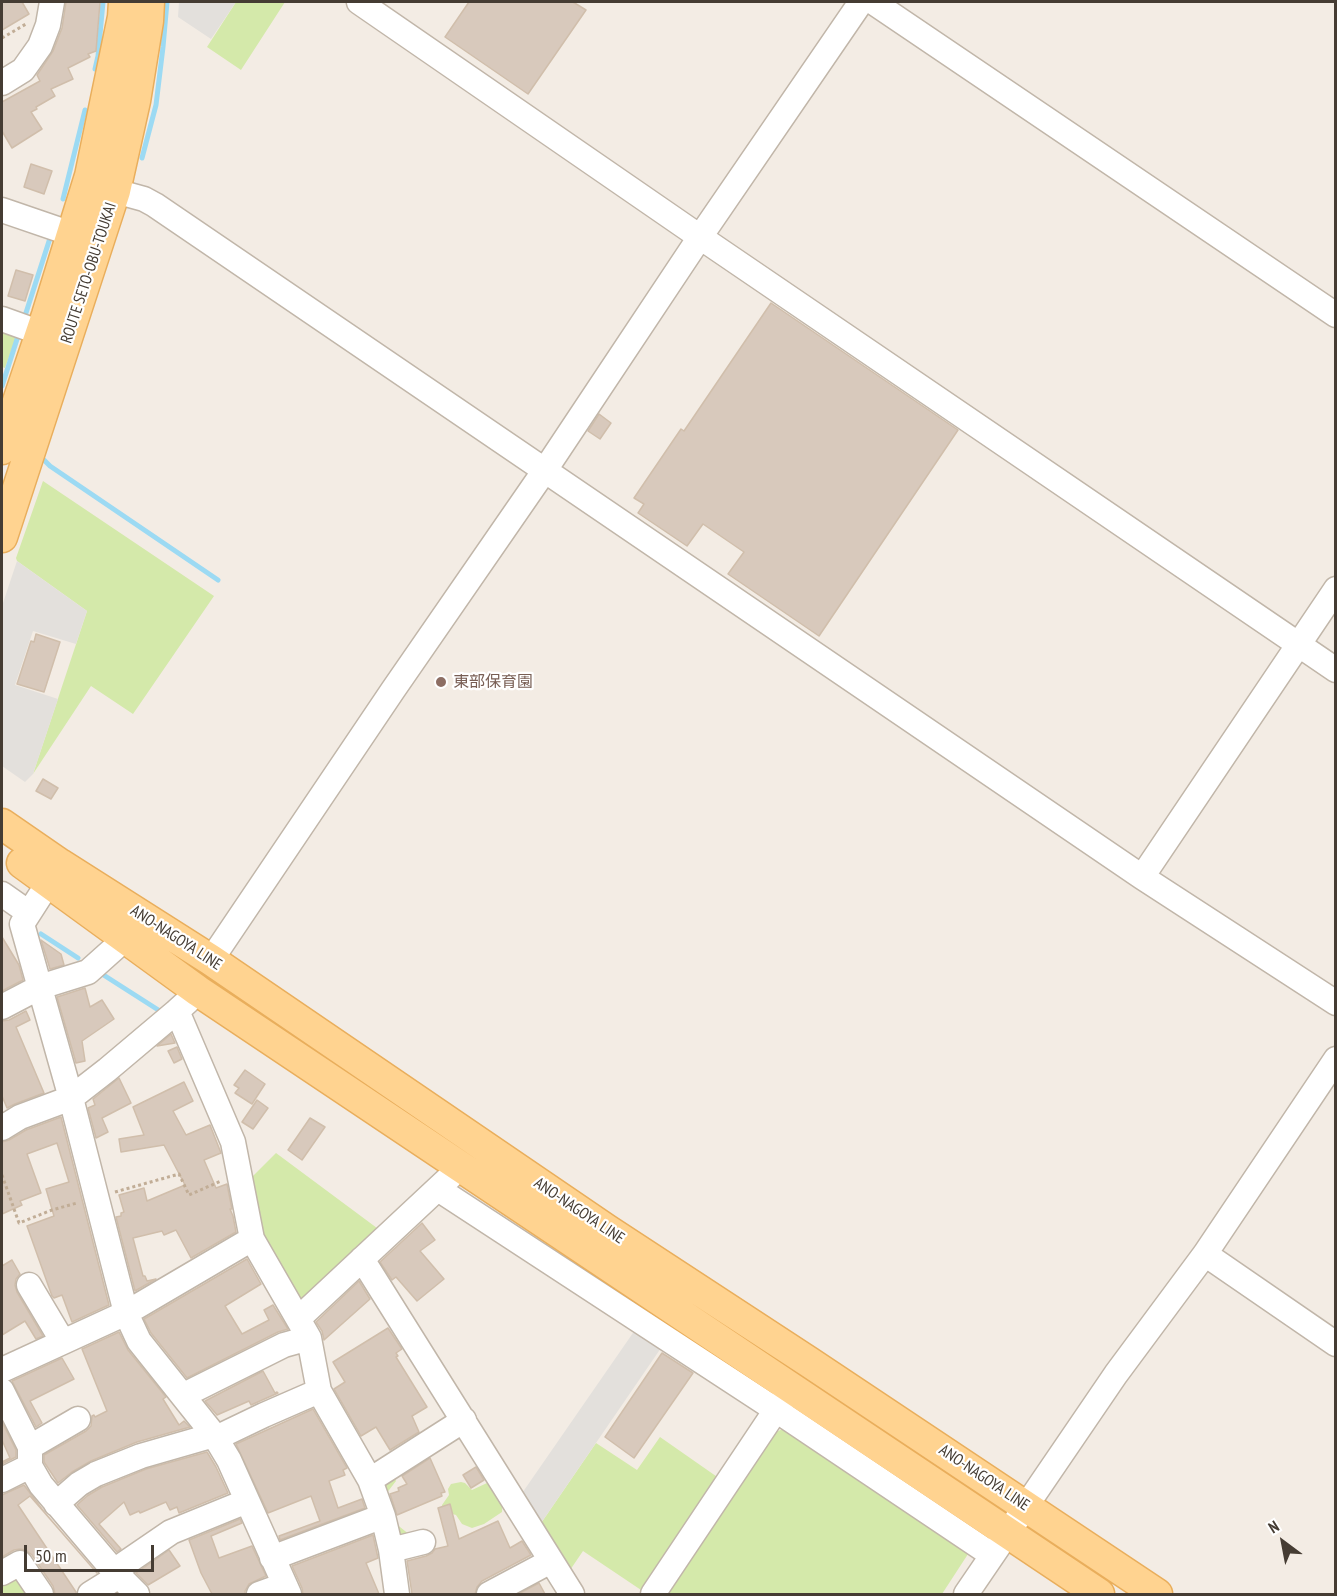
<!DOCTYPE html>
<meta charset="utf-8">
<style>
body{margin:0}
#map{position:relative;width:1337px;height:1596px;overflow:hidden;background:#f3ece4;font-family:"PT Sans Narrow",sans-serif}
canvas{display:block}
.frame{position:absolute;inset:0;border:3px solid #453c33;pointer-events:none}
.north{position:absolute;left:1253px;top:1512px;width:60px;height:60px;-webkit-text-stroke:4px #fff;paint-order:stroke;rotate:328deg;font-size:16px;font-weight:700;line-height:24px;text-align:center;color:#453c33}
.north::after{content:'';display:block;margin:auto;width:21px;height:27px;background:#453c33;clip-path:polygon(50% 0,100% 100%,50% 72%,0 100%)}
.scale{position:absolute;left:24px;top:1545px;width:130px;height:27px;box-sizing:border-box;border:3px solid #453c33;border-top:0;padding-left:8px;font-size:18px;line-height:21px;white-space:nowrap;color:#453c33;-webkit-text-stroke:4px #fff;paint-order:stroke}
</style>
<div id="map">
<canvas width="1337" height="1596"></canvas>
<div class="frame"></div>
<div class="north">N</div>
<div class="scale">50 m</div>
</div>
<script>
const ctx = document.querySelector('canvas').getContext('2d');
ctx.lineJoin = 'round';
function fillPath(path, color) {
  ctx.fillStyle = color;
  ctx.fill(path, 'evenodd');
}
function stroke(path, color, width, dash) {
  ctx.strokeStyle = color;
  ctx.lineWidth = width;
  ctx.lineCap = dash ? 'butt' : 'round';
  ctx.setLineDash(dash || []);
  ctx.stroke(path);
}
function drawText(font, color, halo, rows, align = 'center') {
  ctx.font = font + ' "PT Sans Narrow","Noto Sans JP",sans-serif';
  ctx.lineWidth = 4.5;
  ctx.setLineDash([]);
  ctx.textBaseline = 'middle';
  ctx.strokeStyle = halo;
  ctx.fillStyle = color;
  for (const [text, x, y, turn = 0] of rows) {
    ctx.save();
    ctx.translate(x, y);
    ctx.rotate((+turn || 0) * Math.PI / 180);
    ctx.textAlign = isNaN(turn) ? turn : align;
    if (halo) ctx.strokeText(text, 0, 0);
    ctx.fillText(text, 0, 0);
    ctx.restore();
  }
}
const green = new Path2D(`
 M236 2H285L241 70 207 47Z
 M2 326 18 332 5 368 2 367Z
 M43 481 214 596 133 714 91 686 33 774 87 611 17 561 16 558Z
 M276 1153 381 1231 301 1300 262 1235 252 1177Z
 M785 1428 970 1551 942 1594H664L776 1432Z
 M660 1437 723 1481 647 1594 583 1551 566 1576 537 1529 596 1443 637 1470Z
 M394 1476 396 1481 386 1494 395 1523 410 1535 397 1545 383 1483Z
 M461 1482 465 1483 472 1490 487 1483C494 1488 504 1503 502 1512L484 1524 472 1528 462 1524 456 1515 442 1511V1505L449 1495 448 1489 451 1484Z
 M19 1568 36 1594H2V1578Z`);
const parking = new Path2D(`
 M179 2H236L211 39 178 17Z
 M17 561 87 611 76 644 33 631 15 685 58 699 33 774 25 782 2 766V606Z
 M635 1330 661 1348 537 1529 518 1499Z`);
const stream = new Path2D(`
 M95 69 98 56 103 2
 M142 158 156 105 163 47 167 2
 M63 199 85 110
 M24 319 51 235
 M2 386 19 333
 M44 460 50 466 218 580
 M41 934 78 958
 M102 974 163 1013`);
const building = new Path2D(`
 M2 2H22L29 14 2 30Z
 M66 2H100L96 51 88 54 90 57 68 68 73 79 51 89 55 96 36 107 37 109 31 112 42 129 12 148 2 131V102L40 81 37 75 53 51 62 28Z
 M469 2H573L586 10 528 94 445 37Z
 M31 164 52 171 44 194 24 187Z
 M16 270 33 275 25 301 8 296Z
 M771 303 958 430 819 636 728 574 744 552 703 524 687 546 638 513 644 504 634 498 681 429 684 431Z
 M599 414 611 423 600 439 588 431Z
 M36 634 60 642 44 692 17 684 31 641 34 642Z
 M43 779 58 788 51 799 36 791Z
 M2 937 19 965 23 980 2 991Z
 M41 940 61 954 64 965 50 969Z
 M85 988 90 1007 102 1000 114 1019 82 1041 85 1061 76 1063 57 997Z
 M26 1011 30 1020 16 1027 44 1093 15 1104 7 1108 2 1096V1021L9 1020Z
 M171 1034 175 1043 157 1046Z
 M177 1047 182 1059 174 1063 168 1051Z
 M245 1070 265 1084 252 1104 235 1093 239 1088 234 1085Z
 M119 1078 131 1103 102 1118 108 1132 96 1138 88 1108 95 1105 93 1099Z
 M184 1082 193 1101 173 1111 186 1135 210 1125 221 1153 204 1160 216 1188 227 1184 232 1209H230L233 1216 236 1232 191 1258 176 1230 164 1235 162 1231 133 1238 143 1276H145L147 1281 156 1279 135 1291 116 1217 121 1216V1213L124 1212 119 1195 144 1188 147 1201 185 1185 164 1145 121 1152 119 1139 144 1135 133 1107Z
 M257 1100 268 1108 253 1129 242 1122Z
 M61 1117 109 1305 72 1322 62 1295 54 1298 52 1296 27 1226 54 1216 46 1189 69 1182 57 1143 27 1154 41 1193 20 1201 22 1205 2 1214V1142L9 1140 26 1130Z
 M310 1118 325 1127 302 1160 288 1150Z
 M422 1223 435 1240 420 1251 444 1279 417 1301 396 1277 392 1280 380 1262Z
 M247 1259 261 1284 225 1306 242 1334 269 1320 264 1310 273 1305 288 1329 278 1332 187 1378 151 1333 144 1319Z
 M12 1260 20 1274 16 1279 15 1285 17 1292 43 1336 36 1339 25 1321 2 1335V1266Z
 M359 1281 370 1299 324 1340 322 1331 316 1322Z
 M388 1328 402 1349 396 1353 398 1356 396 1357 427 1407 412 1416 419 1432 390 1450 376 1427 361 1436 334 1389 345 1382 333 1362Z
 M119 1332 128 1350 166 1397 163 1399 179 1425 184 1421 190 1427 137 1442 91 1461 72 1472 58 1483 44 1462V1455L86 1431 91 1426 92 1416 94 1415 95 1417 107 1411 82 1349Z
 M662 1353 693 1373 634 1458 605 1437Z
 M62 1358 74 1379 30 1401 42 1423 36 1427 12 1381Z
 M263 1371 275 1393 277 1392 278 1393 251 1405 249 1401 217 1415 205 1401Z
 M313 1409 347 1468 343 1470 345 1475 329 1481 338 1508 362 1499 365 1508 280 1540 279 1536 320 1521 311 1496 268 1513 236 1444Z
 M2 1422 16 1450V1457L2 1464V1462L10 1458 2 1440Z
 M207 1452 216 1467 228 1493 179 1513 177 1507 170 1510 166 1502 140 1513 139 1511 130 1515 124 1502 99 1524 121 1549 117 1552 77 1505 87 1496 102 1487 146 1469Z
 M430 1458 445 1492 441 1493 442 1496 397 1515 390 1494 399 1491 398 1488 407 1484 402 1476Z
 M476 1467 484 1480 471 1488 463 1475Z
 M24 1485 45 1513 97 1573 30 1496 18 1505 76 1592V1594H55L53 1586 32 1555 26 1550 20 1549 14 1550 2 1557V1495Z
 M450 1504 459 1539 498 1521 510 1548 522 1541 531 1555 482 1581 477 1587 475 1594H412L407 1561 426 1556 432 1553 435 1549 448 1546 438 1508Z
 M240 1519 242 1523 211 1536 219 1558 252 1546 266 1576 249 1584 245 1591V1594H212L201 1573 189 1540Z
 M373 1535 378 1558 366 1563 379 1594H303L302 1588 292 1566Z
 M169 1550 180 1566 148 1585 136 1573Z
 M539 1583 545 1594H518Z`);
const path = new Path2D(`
 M2 38 26 24
 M2 1175 19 1223 52 1210 77 1203
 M115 1192 179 1174 189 1195 221 1181`);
const minor = new Path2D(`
 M359 2 700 237 1336 670
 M873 2 1336 315
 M2 83 23 70 40 46 48 25 52 2
 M115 191 144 199 155 205 1142 877 1336 1003
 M2 210 72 234
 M2 319 41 333
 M1142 877 1336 589
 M49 882 22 924 71 1098 126 1313 139 1341 214 1435 229 1460 289 1594
 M2 894 29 913
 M211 960 393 690 545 470 700 237 861 2
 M2 1007 40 987 88 972 126 938
 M177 1011 233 1142 252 1239 309 1338 319 1391 370 1480 383 1516 391 1550 397 1594
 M2 1128 20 1117 71 1098 107 1070 177 1011 188 1001
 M438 1189 776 1410 992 1555
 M1205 1254 1336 1344
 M362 1259 572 1594
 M29 1285 63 1342
 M298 1319 450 1177
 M2 1370 126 1313 252 1239
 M2 1391 30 1447V1466L41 1485 114 1571 137 1594
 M184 1395 284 1345 309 1338
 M216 1438 264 1415 319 1391
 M30 1447 78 1419
 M2 1480 30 1466
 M370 1480 464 1420
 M56 1504 79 1484 96 1474 141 1456 214 1435
 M391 1550 423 1542
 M272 1558 383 1516
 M114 1571 171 1532 247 1501
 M2 1573 20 1563 41 1594
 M90 1594 119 1576
 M259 1594 284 1585
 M489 1594 551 1561
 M653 1594 784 1398
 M966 1594 1116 1374 1205 1254 1336 1059`);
const major = new Path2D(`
 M2 449 47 315 90 176 123 17 124 2
 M2 537 115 191 135 101 148 21 149 2
 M2 824 60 864 211 960 607 1230 809 1362 1157 1594
 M22 863 198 991 1099 1594`);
const markers = [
 [441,682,6,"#8d6e63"]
];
const streetNames = [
 ["ROUTE SETO-OBU-TOUKAI",89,273,-72],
 ["ANO-NAGOYA LINE",176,938,33],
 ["ANO-NAGOYA LINE",579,1211,34],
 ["ANO-NAGOYA LINE",984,1478,34]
];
const educationNames = [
 ["東部保育園",453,682]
];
fillPath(green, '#d4e9aa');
fillPath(parking, '#e3e0dc');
stroke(stream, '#9cdaf3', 5);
fillPath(building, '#d8c9bc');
stroke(building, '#d0beab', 1.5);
stroke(minor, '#c1b6a9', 27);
stroke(major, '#e9ae5c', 33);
stroke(path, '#c1ad96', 3, [3, 3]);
stroke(minor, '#fff', 24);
stroke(major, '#ffd390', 30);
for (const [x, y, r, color] of markers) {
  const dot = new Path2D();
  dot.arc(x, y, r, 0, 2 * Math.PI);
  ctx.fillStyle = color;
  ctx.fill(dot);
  stroke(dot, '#fff', 2);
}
drawText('16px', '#453c33', '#fff', streetNames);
drawText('16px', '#785e54', '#fff', educationNames, 'left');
</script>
